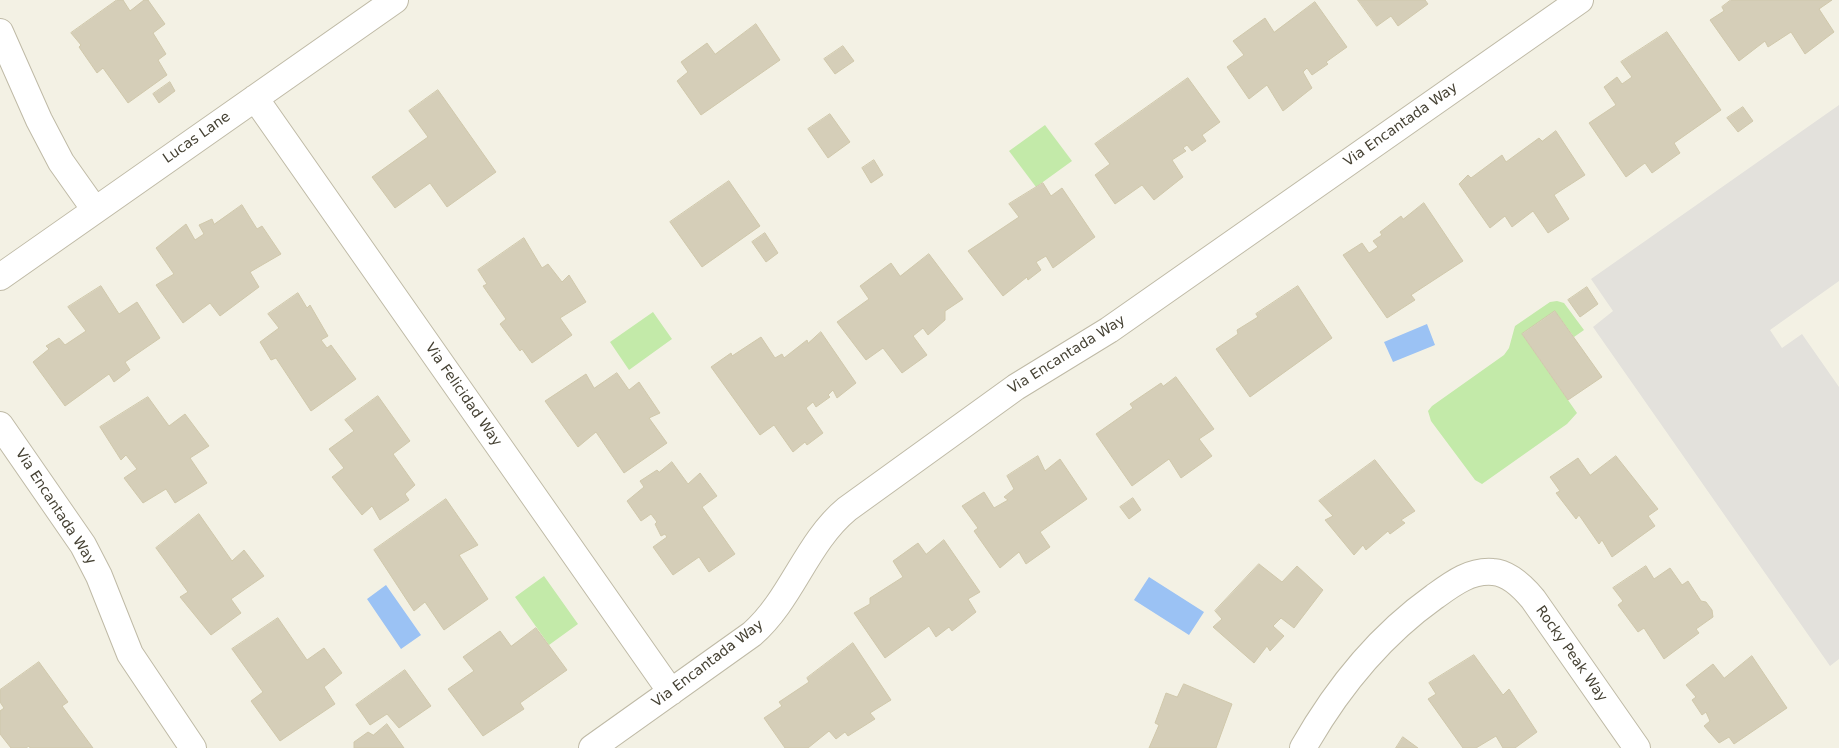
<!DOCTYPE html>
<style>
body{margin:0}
canvas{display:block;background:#f3f1e4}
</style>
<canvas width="1839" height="748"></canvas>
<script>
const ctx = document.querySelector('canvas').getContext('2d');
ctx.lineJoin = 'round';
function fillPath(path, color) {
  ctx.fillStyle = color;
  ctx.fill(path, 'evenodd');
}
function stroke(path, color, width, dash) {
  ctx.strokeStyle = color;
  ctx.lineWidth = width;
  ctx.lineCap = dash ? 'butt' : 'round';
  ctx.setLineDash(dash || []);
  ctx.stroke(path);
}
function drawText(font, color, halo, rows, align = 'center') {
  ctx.font = font + ' "DejaVu Sans",sans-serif';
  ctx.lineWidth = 4.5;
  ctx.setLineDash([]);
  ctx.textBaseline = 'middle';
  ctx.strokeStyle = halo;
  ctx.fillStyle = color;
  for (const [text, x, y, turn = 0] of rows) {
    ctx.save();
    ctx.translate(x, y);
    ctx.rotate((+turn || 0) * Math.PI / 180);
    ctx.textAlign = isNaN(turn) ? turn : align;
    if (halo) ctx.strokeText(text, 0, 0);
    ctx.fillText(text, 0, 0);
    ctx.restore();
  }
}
const green = new Path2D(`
 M1045 125 1072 161 1036 187 1009 151Z
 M1557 301 1564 303 1584 330 1574 337 1555 311 1522 334 1577 413 1567 424 1482 484 1475 480 1431 421 1428 411 1432 406 1504 355 1509 348 1515 326 1550 302Z
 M653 312 672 339 629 370 610 342Z
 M544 576 578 624 549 645 515 597Z`);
const parking = new Path2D(`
 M1839 105V281L1770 330 1782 348 1802 334 1839 387V659L1830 666 1593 327 1613 311 1591 279Z`);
const water = new Path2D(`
 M1427 324 1435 345 1393 362 1384 342Z
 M1149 577 1204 612 1189 635 1134 600Z
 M386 585 421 635 401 649 367 599Z`);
const building = new Path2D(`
 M117 0H123L130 11 144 0H148L165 24 153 33 166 54 158 60 167 75 128 103 103 68 97 73 79 47 81 45 71 33Z
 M1358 0H1425L1428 4 1398 26 1391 16 1377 26Z
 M1731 0H1832L1819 9 1834 32 1805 54 1791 32 1768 47 1765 41 1739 61 1710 20 1724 11 1722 7Z
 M1315 2 1347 47 1326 62 1328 64 1312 75 1307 68 1303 72 1312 88 1283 111 1267 85 1249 99 1227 67 1244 55 1233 41 1265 18 1274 32Z
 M756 24 780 60 701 115 677 81 688 72 681 62 707 43 715 54Z
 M1667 32 1721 110 1674 143 1680 153 1652 173 1645 163 1626 177 1589 123 1616 105 1604 87 1617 77 1622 84 1632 77 1621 62Z
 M843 46 854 61 835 74 824 59Z
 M1188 78 1220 122 1202 135 1206 141 1192 151 1187 145 1183 148 1186 151 1172 160 1183 177 1154 200 1142 185 1115 204 1095 175 1110 164 1095 144Z
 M170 82 175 91 159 103 153 94Z
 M438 90 496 172 447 207 430 183 395 208 372 177 428 137 409 111Z
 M1743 107 1753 121 1738 132 1727 118Z
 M830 114 850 142 828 158 808 129Z
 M1556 131 1585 175 1554 195 1569 219 1548 233 1533 211 1512 227 1505 216 1490 228 1459 184 1468 175 1471 178 1502 155 1506 162 1539 138 1542 141Z
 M874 160 883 175 871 183 862 168Z
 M729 181 760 226 702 267 670 222Z
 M1043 183 1051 196 1062 188 1095 237 1053 268 1046 256 1036 262 1041 270 1028 280 1027 277 1003 296 968 251 1019 217 1009 204Z
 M1424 203 1463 261 1411 295 1415 300 1387 318 1343 255 1362 243 1369 253 1378 247 1373 241 1382 235 1380 232 1401 216 1403 219Z
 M242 205 257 229 262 226 281 254 250 272 259 287 220 316 210 303 183 323 156 285 174 274 156 248 186 224 195 240 204 234 199 225 212 219 214 224Z
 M765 233 778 253 766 262 752 242Z
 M524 238 542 268 548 264 562 282 569 275 586 302 560 318 572 335 532 363 522 349 520 351 500 324 506 319 483 286 487 284 478 270Z
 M929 254 963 299 945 311V320L928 335 923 328 913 336 927 355 902 373 883 348 866 360 837 322 869 299 860 286 891 263 900 276Z
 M101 286 119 314 137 302 160 338 125 362 130 370 114 382 109 374 65 406 33 362 49 349 46 346 59 338 65 345 86 331 68 307Z
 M1298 286 1332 338 1250 397 1216 349 1238 334 1237 330 1258 317 1256 314Z
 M1587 287 1598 304 1580 317 1568 300Z
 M298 293 307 308 310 305 328 336 321 340 327 348 331 345 356 379 311 411 276 358 271 360 260 342 279 328 268 314Z
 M1555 311 1602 377 1568 400 1522 334Z
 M821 332 856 383 837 398 833 390 828 395 830 397 816 407 813 402 806 408 823 433 807 445 805 442 793 452 774 425 760 435 711 367 731 353 732 356 761 337 775 358 782 354 784 358 807 340 808 343Z
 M617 373 629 390 639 382 660 413 649 418 667 443 624 473 596 432 578 447 545 401 586 374 594 388Z
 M1176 377 1214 429 1199 439 1212 456 1181 478 1169 459 1132 486 1096 434 1133 408 1130 404 1161 383 1163 386Z
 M378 396 410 441 393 454 415 485 405 494 409 500 380 520 372 506 362 515 332 477 344 468 329 449 354 431 345 420Z
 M148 397 169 426 185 414 209 446 190 458 207 483 175 503 166 489 143 503 124 478 137 469 126 455 121 460 100 427Z
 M1038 456 1045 471 1060 459 1087 499 1040 532 1050 547 1026 564 1019 552 1000 568 974 531 978 528 962 506 984 492 994 508 1008 500 1004 497 1014 489 1007 476Z
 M1616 456 1658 509 1648 516 1655 526 1612 557 1602 540 1599 544 1579 515 1576 519 1556 493 1560 491 1550 477 1578 458 1590 475Z
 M1375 460 1415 511 1401 520 1405 523 1390 534 1388 531 1366 550 1363 545 1354 555 1325 520 1333 516 1319 501Z
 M672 462 688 484 700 473 717 496 702 507 735 554 709 572 699 557 673 575 653 547 667 537 665 534 661 536 655 524 657 522 651 514 641 521 627 501 644 487 640 481 657 470 659 472Z
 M1133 498 1141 510 1129 519 1120 507Z
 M446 499 478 545 459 555 488 599 444 630 425 602 414 611 374 550Z
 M199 514 232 561 244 550 264 576 231 599 241 613 211 635 180 597 188 592 156 548Z
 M944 540 980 592 968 599 976 612 952 631 949 627 936 637 929 626 885 658 854 613 870 604V598L903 577 893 561 918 543 926 554Z
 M1259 564 1282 582 1297 566 1323 590 1294 628 1281 618 1273 626 1284 636 1270 651 1267 646 1254 663 1213 627 1222 619 1215 611Z
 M1646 566 1654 579 1670 568 1682 585 1688 581 1701 601 1706 602 1712 610 1713 617 1696 629 1699 633 1664 659 1644 628 1638 632 1618 605 1623 601 1613 588Z
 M278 618 307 660 324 648 342 673 324 687 335 704 280 741 251 701 263 692 232 649Z
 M536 628 567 670 520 703 524 709 483 736 448 689 474 671 463 657 500 631 511 646Z
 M853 643 891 700 870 713 875 719 848 736 845 732 836 739 829 731 808 748H785L764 718 782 706 779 702 809 682 807 678Z
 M1474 655 1503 695 1509 689 1537 732 1515 748H1503L1496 736 1476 748H1463L1428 699 1436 694 1429 683Z
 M1752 656 1787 708 1734 744 1729 737 1719 743 1704 726 1710 721 1706 712 1702 715 1692 700 1696 697 1686 685 1713 664 1724 678Z
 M39 662 68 702 62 706 93 748H30L29 746 26 748H11L0 734V711L4 708 0 702V690Z
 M405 670 431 706 399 728 387 714 370 725 356 705Z
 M1184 684 1232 704 1216 748H1149L1159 725 1155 723 1166 693 1177 697Z
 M387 724 404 748H354V742L368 732 373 735Z
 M1403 737 1418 748H1396Z`);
const minor = new Path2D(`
 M0 32 39 120 61 162 95 210
 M255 98 671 692
 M0 277 395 0
 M0 425 83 545 99 576 130 654 193 748
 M592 748 752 634C792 599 806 543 847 509L1016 387 1109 330 1580 0
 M1303 748C1337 688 1378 637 1434 597 1452 584 1470 570 1493 572 1509 573 1523 587 1533 599L1637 748`);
const streetNames = [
 ["Via Encantada Way",1401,125,-35],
 ["Lucas Lane",197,138,-35],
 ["Via Encantada Way",1067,355,-32],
 ["Via Felicidad Way",463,395,55],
 ["Via Encantada Way",55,507,57],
 ["Rocky Peak Way",1571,654,55],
 ["Via Encantada Way",708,664,-37]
];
fillPath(green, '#c3eaa9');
fillPath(parking, '#e3e1dc');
fillPath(water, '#9bc2f4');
fillPath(building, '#d5ceb8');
stroke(building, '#d0c8ab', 1);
stroke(minor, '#bfbaa6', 28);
stroke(minor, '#fff', 26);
drawText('14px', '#454133', '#fff', streetNames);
</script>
